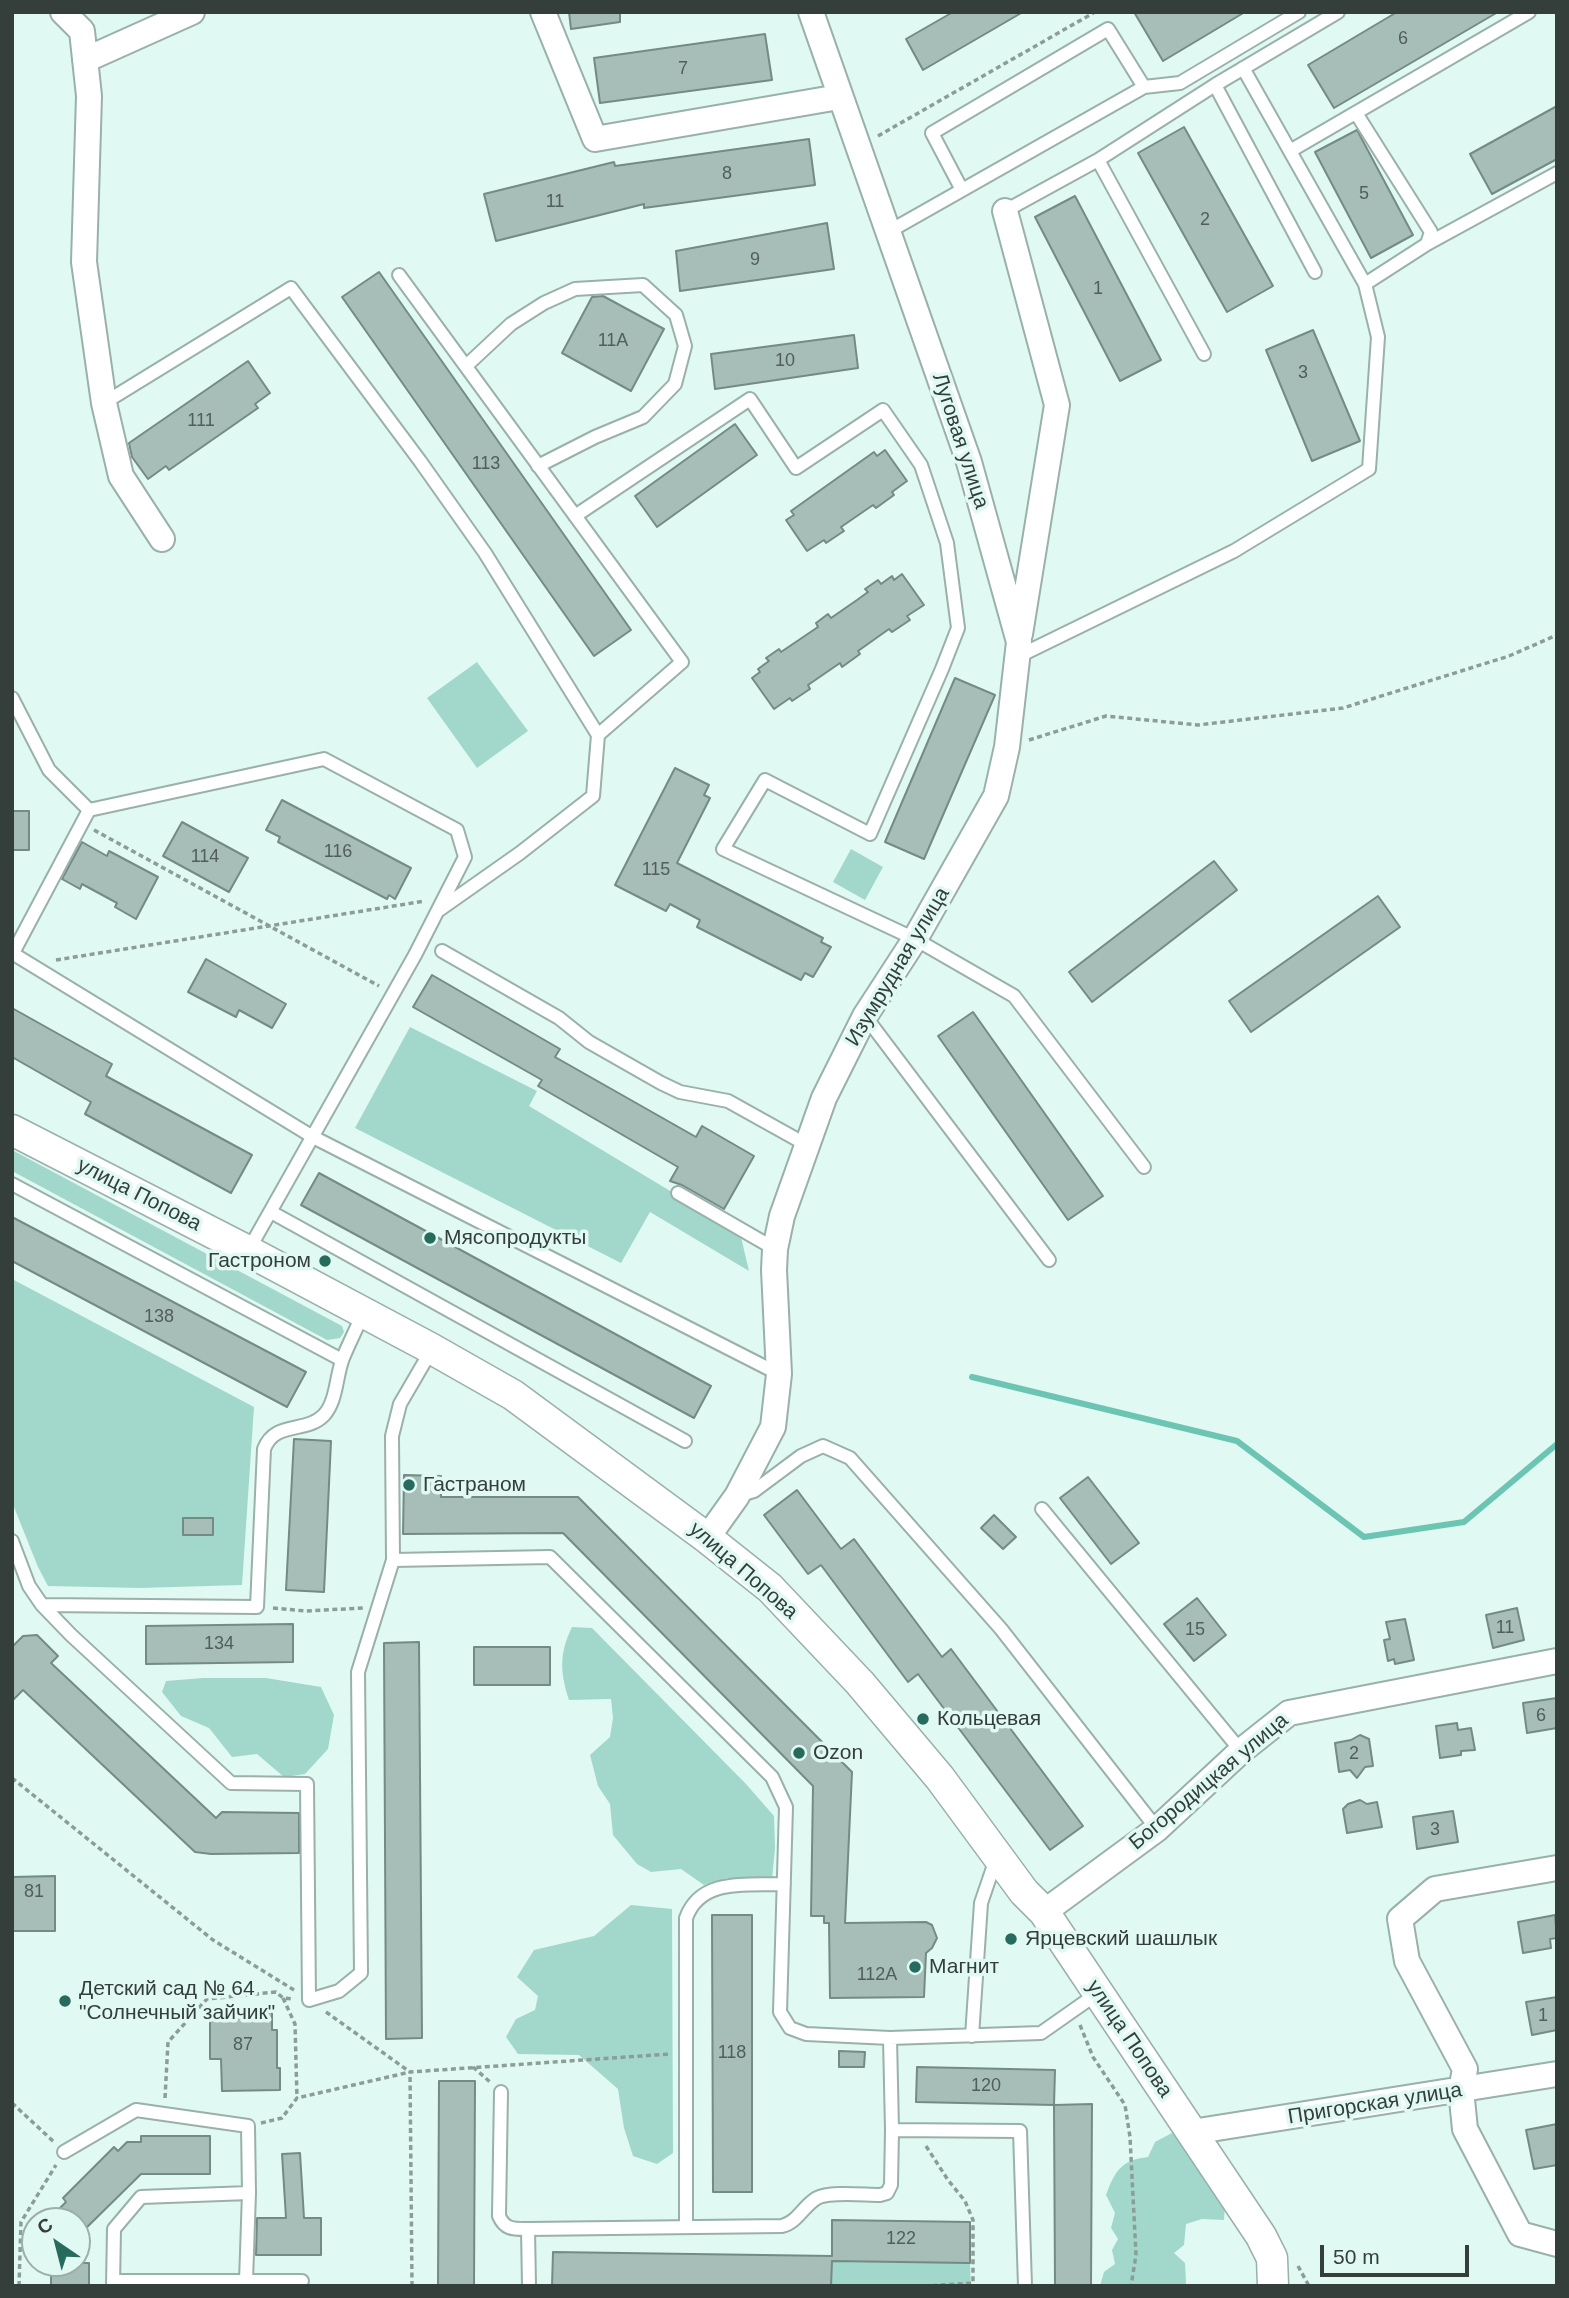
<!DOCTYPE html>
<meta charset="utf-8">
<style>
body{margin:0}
#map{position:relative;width:1569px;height:2298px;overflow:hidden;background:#e1f9f3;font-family:Arial,sans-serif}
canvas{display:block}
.frame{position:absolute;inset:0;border:14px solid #343e3b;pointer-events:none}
.north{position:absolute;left:21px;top:2207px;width:70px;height:70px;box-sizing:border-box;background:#e1f9f3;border:2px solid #9caea9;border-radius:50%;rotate:325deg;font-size:19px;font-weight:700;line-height:28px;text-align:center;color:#343e3b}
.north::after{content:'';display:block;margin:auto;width:24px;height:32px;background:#276b5e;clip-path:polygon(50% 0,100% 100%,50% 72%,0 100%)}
.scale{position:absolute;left:1320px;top:2245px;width:149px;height:32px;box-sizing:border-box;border:4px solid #343e3b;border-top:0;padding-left:9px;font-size:21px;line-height:24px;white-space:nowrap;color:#343e3b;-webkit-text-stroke:5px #e1f9f3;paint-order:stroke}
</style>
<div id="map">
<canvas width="1569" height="2298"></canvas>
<div class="frame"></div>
<div class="north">С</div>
<div class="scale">50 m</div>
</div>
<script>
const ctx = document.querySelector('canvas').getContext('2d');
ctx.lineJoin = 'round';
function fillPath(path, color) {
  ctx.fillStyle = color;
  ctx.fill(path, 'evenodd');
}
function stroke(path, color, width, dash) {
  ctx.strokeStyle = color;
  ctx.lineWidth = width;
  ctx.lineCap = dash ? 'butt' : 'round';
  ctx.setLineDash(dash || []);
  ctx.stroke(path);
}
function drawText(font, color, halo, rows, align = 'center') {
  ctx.font = font + ' Arial,sans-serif';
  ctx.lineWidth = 7;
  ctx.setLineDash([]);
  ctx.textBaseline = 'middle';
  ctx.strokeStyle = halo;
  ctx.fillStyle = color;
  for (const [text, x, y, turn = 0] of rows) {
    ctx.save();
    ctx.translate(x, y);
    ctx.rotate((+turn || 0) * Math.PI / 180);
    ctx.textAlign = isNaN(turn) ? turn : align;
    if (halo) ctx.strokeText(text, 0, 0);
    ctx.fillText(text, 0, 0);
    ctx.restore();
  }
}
const green = new Path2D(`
 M477 662 528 731 477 768 427 698Z
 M851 849 883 867 865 900 833 882Z
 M410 1027 537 1091 529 1106 740 1233 749 1271 650 1212 621 1263 355 1128Z
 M12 1150 342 1326 344 1332 340 1338 327 1340 12 1171Z
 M12 1279 254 1407 242 1585 139 1588 48 1586 38 1567 12 1502Z
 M572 1627 592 1628 746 1784 774 1816 775 1848 772 1880 727 1878 704 1885 681 1869 651 1872 637 1864 613 1835 610 1804 598 1786 590 1755 610 1737 613 1718 611 1699 569 1700C560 1672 559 1654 572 1627Z
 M203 1678H266L321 1687 334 1715 328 1749 305 1774 284 1777 257 1754 232 1757 209 1728 181 1716 162 1692 166 1681Z
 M631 1905 672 1909 673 2153 657 2164 633 2156 624 2128 618 2089 579 2055 518 2054 506 2037 516 2019 535 2010 538 1996 517 1977 534 1950 594 1936Z
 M1172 2133 1186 2145 1225 2204 1224 2220 1202 2219 1186 2224 1184 2245 1174 2253 1185 2263 1186 2283 1184 2286H1100L1104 2272 1115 2264 1112 2250 1118 2239 1111 2228 1115 2213 1106 2195C1115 2171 1121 2160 1148 2157L1155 2142Z
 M832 2261 970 2263 971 2286H831Z`);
const stream = new Path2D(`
 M972 1377 1237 1441 1364 1537 1464 1522 1557 1444`);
const building = new Path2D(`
 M569 12H620V22L571 29Z
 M953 12H1023L923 70 906 39Z
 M1134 12H1245L1163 61Z
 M1397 12H1498L1334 108 1308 65Z
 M765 34 772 80 600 103 594 58Z
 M1557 106V159L1492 194 1470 154Z
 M1184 127 1273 286 1227 312 1138 153Z
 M1357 130 1413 235 1371 258 1315 152Z
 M809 139 815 185 644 208V204L496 241 484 194 614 162 615 166Z
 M1075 196 1161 360 1120 381 1035 217Z
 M827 223 834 269 680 291 676 251Z
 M379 272 631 630 594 656 342 297Z
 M603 296 664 329 631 391 562 353 592 297Z
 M1313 330 1360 441 1312 461 1266 350Z
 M854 335 858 368 715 389 711 354Z
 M248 361 270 393 255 404 258 408 169 470 166 466 148 479 132 457 129 443Z
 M735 424 757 455 657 527 635 496Z
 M885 450 907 481 892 492 894 495 876 508 873 505 841 527 844 531 826 543 824 540 807 551 786 520 794 515 791 511 874 452 877 456Z
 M902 574 924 605 907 616 910 620 892 632 889 629 858 651 860 654 842 667 840 663 808 685 810 689 792 701 790 698 774 709 752 678 760 672 758 669 769 661 766 658 779 649 781 652 818 627 816 623 828 614 831 618 857 600 868 592 865 589 878 580 881 584 892 576 894 580Z
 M955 678 995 695 924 859 885 842Z
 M675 768 709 785 704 795 710 798 677 863 823 938 821 942 831 947 813 977 805 973 801 980 697 927 700 920 670 904 666 911 615 885Z
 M282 800 411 868 395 899 389 895 387 899 278 842 280 837 266 830Z
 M12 811H29V850H12Z
 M182 822 248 858 229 892 163 856Z
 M82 842 107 856 109 851 158 877 136 919 115 907 117 903 82 884 80 889 62 879Z
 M1214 861 1237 890 1092 1002 1069 972Z
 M1378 896 1400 927 1251 1032 1229 1001Z
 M206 959 286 1004 272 1028 239 1010 236 1017 188 992Z
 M432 975 560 1049 555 1057 696 1137 702 1126 754 1156 724 1209 682 1185 670 1181 678 1167 538 1086 542 1080 413 1007Z
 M12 1008 112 1064 106 1076 252 1155 231 1193 85 1114 91 1102 12 1057Z
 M973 1012 1103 1196 1068 1220 938 1036Z
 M319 1173 711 1386 694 1418 301 1205Z
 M12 1217 306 1372 287 1407 12 1261Z
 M294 1439 331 1441 324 1592 286 1590Z
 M404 1475 441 1476V1497H578L852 1772 845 1923 926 1922 932 1925 937 1938 932 1948 926 1953 924 1997 830 1998 829 1923H824V1916H811L813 1786 563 1533 403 1534Z
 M1088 1477 1139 1543 1111 1564 1060 1498Z
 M797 1490 841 1549 854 1539 942 1657 951 1649 1083 1826 1050 1850 918 1674 908 1682 821 1565 808 1574 764 1515Z
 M994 1515 1016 1537 1003 1549 981 1528Z
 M183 1518H213V1535H183Z
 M1197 1598 1226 1635 1194 1661 1164 1624Z
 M1517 1608 1524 1640 1493 1648 1486 1615Z
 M1405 1619 1414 1660 1395 1664 1394 1659 1388 1661 1384 1640 1390 1639 1386 1622Z
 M293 1624V1662L146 1664V1626Z
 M37 1635 58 1656 51 1663 216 1818 222 1812 299 1813V1853L211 1854 195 1852 23 1690 12 1701V1647L23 1636Z
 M419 1642 422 2038 386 2039 384 1643Z
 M474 1647H550V1685H474Z
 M1557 1698V1728L1527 1733 1523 1703Z
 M1457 1723 1458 1730 1471 1728 1475 1750 1461 1751V1755L1440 1758 1436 1726Z
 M1360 1735 1369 1739 1373 1766 1365 1767 1357 1778 1350 1770 1339 1772 1335 1743 1351 1740Z
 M1360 1800 1367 1804 1377 1802 1382 1827 1347 1833 1343 1809 1348 1804Z
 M1453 1811 1458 1842 1417 1849 1413 1817Z
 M55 1876V1931H12V1877Z
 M712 1915H752V2192H713Z
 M1555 1915 1557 1938 1550 1939 1551 1948 1523 1953 1518 1922Z
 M1557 1997V2030L1532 2035 1526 2002Z
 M251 2010H272V2030H277V2068H280V2090L222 2091 221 2059H210V2017L251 2016Z
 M839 2051 865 2052 864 2067H839Z
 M917 2067 1055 2070 1054 2105 916 2102Z
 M439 2081H475L474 2286H438Z
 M1092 2104 1091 2286H1055L1054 2105Z
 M1557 2124V2165L1534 2169 1526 2130Z
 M141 2136H210V2174H141L77 2237V2221H47L66 2202 63 2198 114 2147 118 2151 127 2142H141Z
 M300 2153 304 2218H321V2255H256L257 2218H286L282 2154Z
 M832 2220 970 2222V2263L832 2261 831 2286H552L553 2252 832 2256Z
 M51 2263H89V2286H51Z`);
const path = new Path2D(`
 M878 136 1095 12
 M1029 740 1106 716 1198 725 1343 708 1509 656 1557 635
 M94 830 379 986
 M56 960 425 901
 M273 1608 305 1611 363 1608
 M12 1778 213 1940 294 1990
 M283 1998 295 2024 297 2098
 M326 2012 410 2072
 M1080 2025 1093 2057 1125 2105 1130 2137 1136 2255 1131 2286
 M473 2067 490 2082
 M165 2098 168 2042 207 1999 276 1992 283 1998 293 1999
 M12 2103 54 2142
 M261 2123 282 2118 297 2098 410 2072
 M926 2146 948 2180 965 2201 973 2220V2283L927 2286
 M1298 2266 1309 2286
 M19 2286 21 2222 56 2165
 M412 2286 410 2072 670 2054`);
const service = new Path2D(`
 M1243 68 1365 284 1427 244 1431 232 1356 113
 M1215 85 1338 12
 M1290 151 1529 12
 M1098 160 1204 354
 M962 190 932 133 1108 29 1144 87
 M1005 211 1098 160 1215 85 1315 272
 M888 232 1144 87 1180 83 1299 12
 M1427 244 1557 173
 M399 275 682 662 598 735
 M466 366 511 324 544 303 575 289 643 285 676 315 685 346 675 384 643 417 595 437 538 466
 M104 403 291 288 420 461 485 553 598 735 593 796 520 853 439 910
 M575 516 750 399 796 468 883 410 921 465 947 543 958 628 942 669 870 834 765 780 723 849 915 939 1014 996 1144 1167
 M1017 657 1234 551 1369 469 1378 337 1365 284
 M12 698 49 770 89 810
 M442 951 559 1018 589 1042 661 1083 680 1092 728 1101 807 1145
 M12 953 313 1137 779 1374
 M13 953 89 810 324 759 457 830 465 857 415 955 248 1251
 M865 1016 1049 1260
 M12 1184 342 1360
 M678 1193 775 1249
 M271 1212 685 1441
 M737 1496 754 1491 801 1456 823 1446 850 1458 1001 1629 1157 1829
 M1042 1509 1241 1751
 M12 1541 29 1586 42 1605 71 1635 231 1783 307 1784 309 2000 339 1991 361 1973 358 1672 393 1560 392 1436 400 1404 432 1349
 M393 1560 550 1557 772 1777 786 1807 780 2012 790 2028 806 2034 890 2038 1041 2033 1098 1993
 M42 1605 257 1607 264 1449C275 1420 306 1434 324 1415 337 1401 336 1375 343 1358 349 1343 357 1328 363 1313
 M972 2036 981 1903 996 1859
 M890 2038 892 2130 1020 2131 1025 2286
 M501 2092 499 2216C505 2230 514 2229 528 2229L529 2286
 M64 2152 136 2110 248 2126 249 2193 141 2197 114 2229 113 2286
 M686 2227V1918C701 1877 747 1886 784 1884
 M528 2229 782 2226C798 2222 803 2206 817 2198 830 2191 864 2195 880 2195L887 2193 891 2185 892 2130
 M113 2281H302
 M246 2281 249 2193`);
const minor = new Path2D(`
 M63 12 82 31 89 96 84 262 104 403 121 476 162 539
 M543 12 595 139 839 97
 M85 60 192 12
 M1005 211 1057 405 1020 634
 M707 1538 737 1496 773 1427 779 1374 774 1270 775 1249 782 1216 824 1098 865 1016 915 939 996 796 1007 747 1019 642 969 462 811 12
 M1557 1868 1435 1889 1400 1919 1407 1961 1465 2069 1461 2090 1465 2129 1520 2234 1557 2244
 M1044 1912 1157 1829 1241 1751 1289 1713 1557 1661
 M1192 2132 1557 2074`);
const tertiary = new Path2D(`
 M12 1130 248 1251 432 1349 513 1395 707 1538 770 1588 860 1683 940 1778 1024 1892 1044 1912 1261 2236 1272 2258 1273 2286`);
const markers = [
 [430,1238,7,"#276b5e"],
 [325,1261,7,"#276b5e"],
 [409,1485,7,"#276b5e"],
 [923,1719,7,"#276b5e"],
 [799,1753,7,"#276b5e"],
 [1011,1939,7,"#276b5e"],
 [915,1967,7,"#276b5e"],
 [65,2001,7,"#276b5e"]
];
const numberNames = [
 ["6",1403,39],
 ["7",683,69],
 ["8",727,174],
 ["5",1364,194],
 ["11",555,202],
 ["2",1205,220],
 ["9",755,260],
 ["1",1098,289],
 ["11А",613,341],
 ["10",785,361],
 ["3",1303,373],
 ["111",201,421],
 ["113",486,464],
 ["116",338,852],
 ["114",205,857],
 ["115",656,870],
 ["138",159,1317],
 ["11",1505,1628],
 ["15",1195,1630],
 ["134",219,1644],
 ["6",1541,1716],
 ["2",1354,1754],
 ["3",1435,1830],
 ["81",34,1892],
 ["112А",877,1975],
 ["1",1543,2016],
 ["87",243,2045],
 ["118",732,2053],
 ["120",986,2086],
 ["122",901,2239]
];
const streetNames = [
 ["Луговая улица",960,441,72],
 ["Изумрудная улица",898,967,-59],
 ["улица Попова",139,1195,27],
 ["улица Попова",743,1571,41],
 ["Богородицкая улица",1209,1782,-40],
 ["улица Попова",1129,2039,56],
 ["Пригорская улица",1375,2104,-9]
];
const poiNames = [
 ["Мясопродукты",444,1238],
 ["Гастроном",311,1261,"right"],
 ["Гастраном",423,1485],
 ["Кольцевая",937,1719],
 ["Ozon",813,1753],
 ["Ярцевский шашлык",1025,1939],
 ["Магнит",929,1967],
 ["Детский сад № 64",79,1989],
 ["\"Солнечный зайчик\"",79,2013]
];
fillPath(green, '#a1d8cb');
stroke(stream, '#6cc5b2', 6);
fillPath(building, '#a7beb8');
stroke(building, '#748a84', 2);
stroke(service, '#9ab0aa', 16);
stroke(minor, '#9ab0aa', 28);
stroke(tertiary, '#9ab0aa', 33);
stroke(path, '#8c9d98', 3.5, [5, 3.5]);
stroke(service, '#fff', 12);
stroke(minor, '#fff', 24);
stroke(tertiary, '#fff', 30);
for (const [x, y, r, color] of markers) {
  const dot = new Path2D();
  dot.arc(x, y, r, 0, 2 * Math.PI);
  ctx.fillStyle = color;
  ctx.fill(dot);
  stroke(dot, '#e1f9f3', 2.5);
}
drawText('18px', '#515e5a', null, numberNames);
drawText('21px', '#343e3b', '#e1f9f3', streetNames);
drawText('21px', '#343e3b', '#e1f9f3', poiNames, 'left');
</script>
